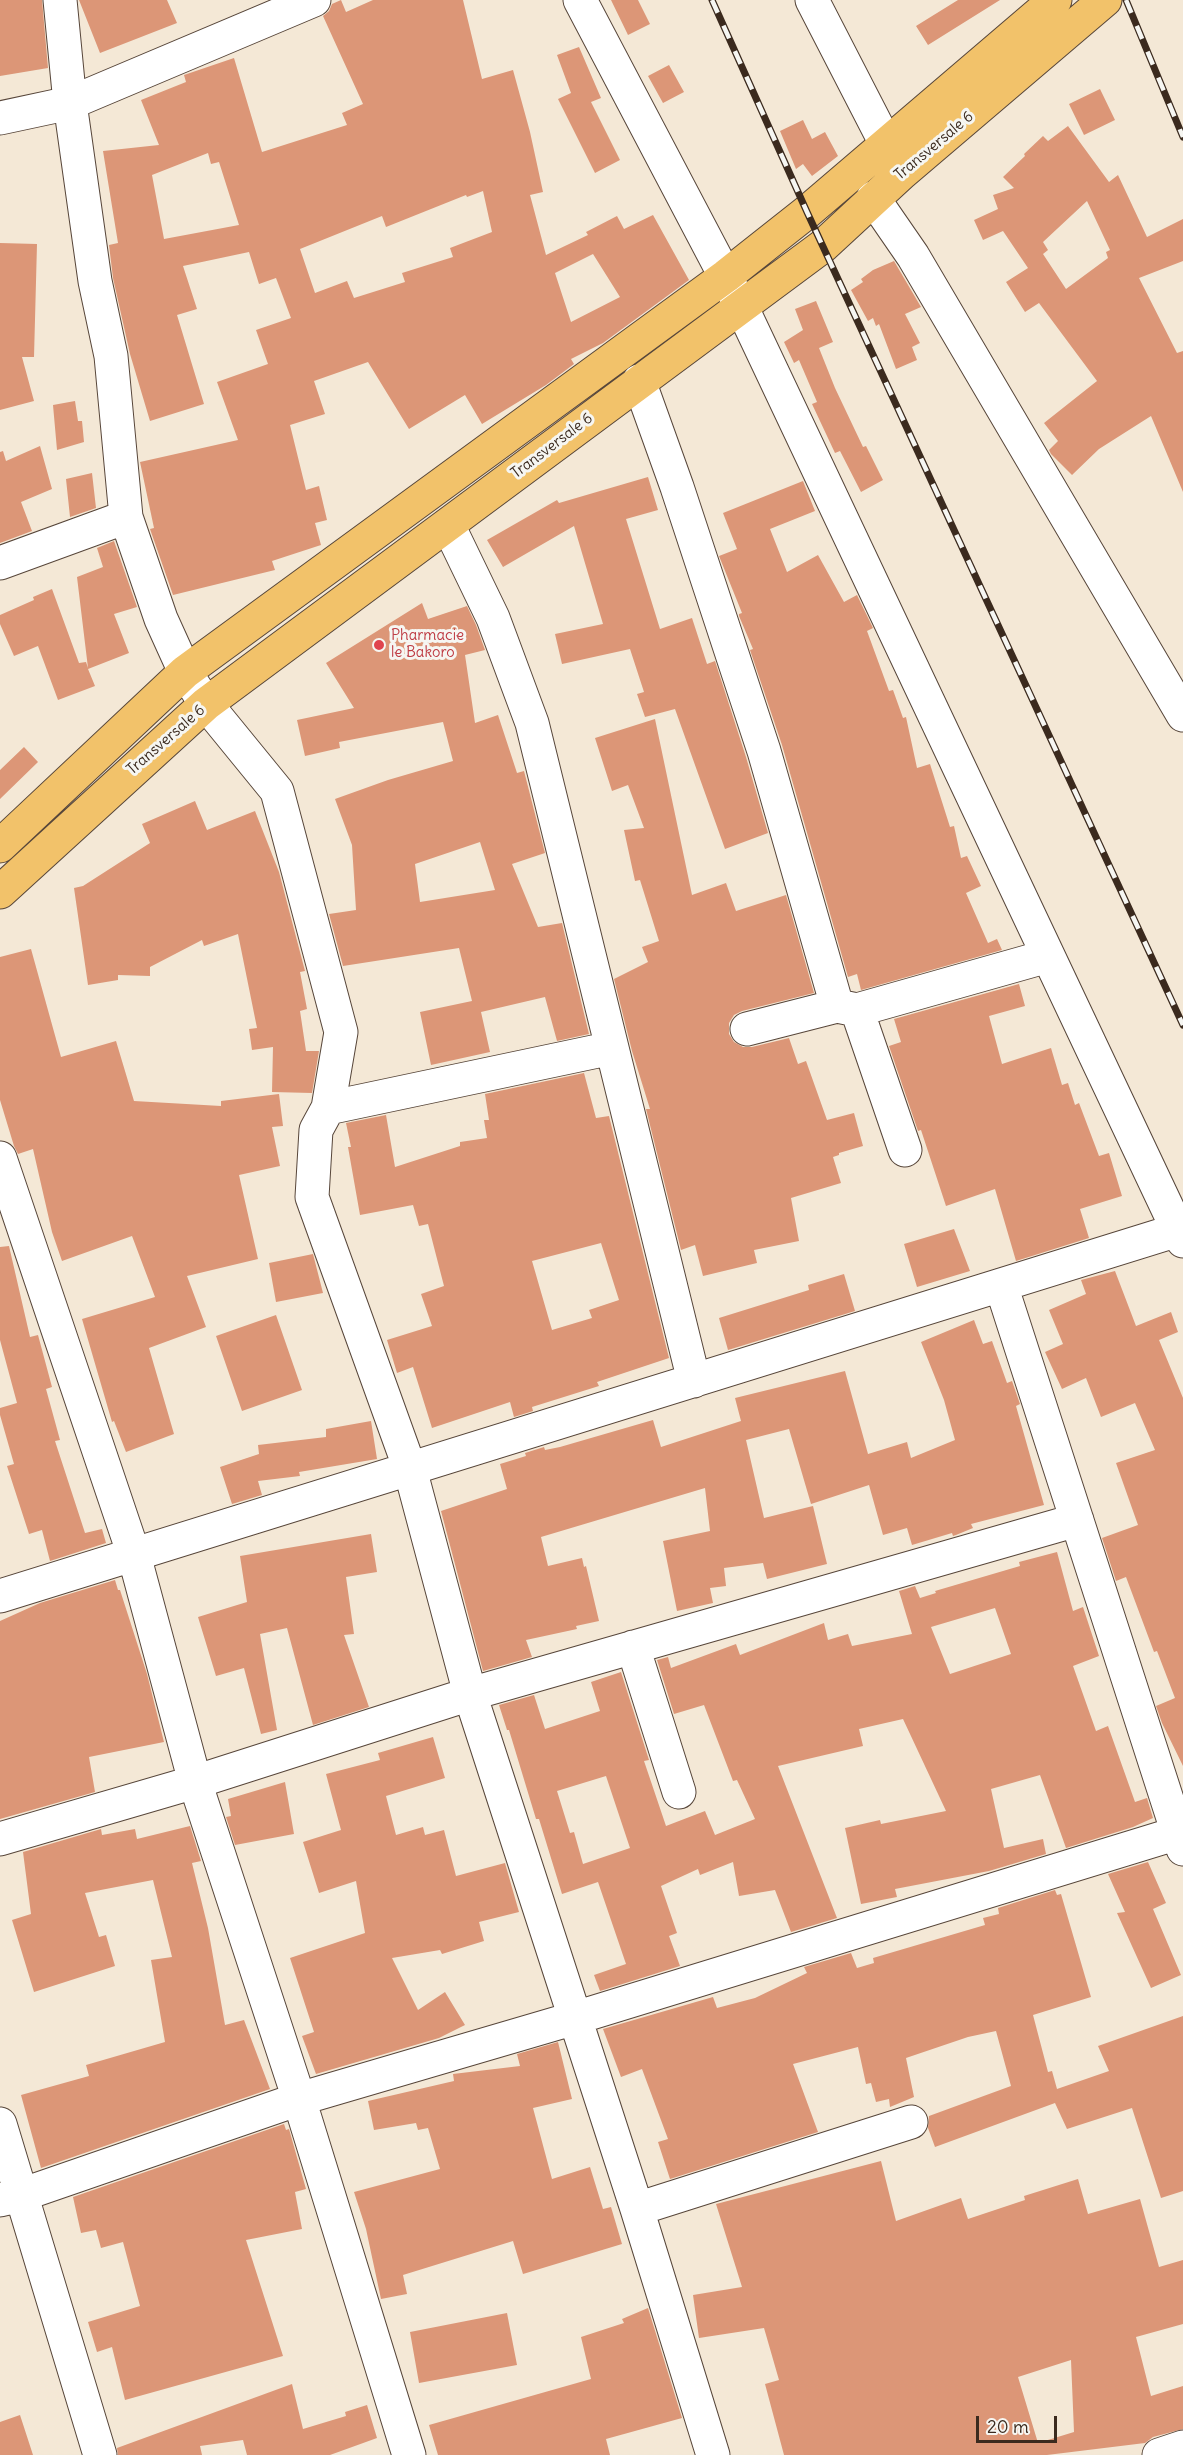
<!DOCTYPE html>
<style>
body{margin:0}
#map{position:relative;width:1183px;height:2455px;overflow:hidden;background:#f4e8d6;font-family:Delius,sans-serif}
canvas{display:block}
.scale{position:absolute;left:976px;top:2416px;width:81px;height:27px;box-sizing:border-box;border:3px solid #3b2a1e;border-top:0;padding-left:8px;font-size:18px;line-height:21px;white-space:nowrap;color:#3b2a1e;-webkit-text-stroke:4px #f6f6f2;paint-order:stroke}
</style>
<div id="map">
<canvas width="1183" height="2455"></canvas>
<div class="scale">20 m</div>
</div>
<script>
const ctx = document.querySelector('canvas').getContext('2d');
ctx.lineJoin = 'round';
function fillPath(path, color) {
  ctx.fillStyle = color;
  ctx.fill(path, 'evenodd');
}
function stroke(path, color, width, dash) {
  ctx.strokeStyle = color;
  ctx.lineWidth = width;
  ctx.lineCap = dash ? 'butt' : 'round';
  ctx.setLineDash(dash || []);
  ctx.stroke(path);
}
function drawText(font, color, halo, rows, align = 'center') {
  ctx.font = font + ' Delius,sans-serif';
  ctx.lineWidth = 6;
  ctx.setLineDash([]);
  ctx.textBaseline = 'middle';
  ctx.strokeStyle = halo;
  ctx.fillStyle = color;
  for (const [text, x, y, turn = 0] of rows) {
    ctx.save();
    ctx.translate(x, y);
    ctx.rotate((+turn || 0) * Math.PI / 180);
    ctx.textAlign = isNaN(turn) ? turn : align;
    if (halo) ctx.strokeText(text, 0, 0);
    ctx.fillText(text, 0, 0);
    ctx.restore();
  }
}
const building = new Path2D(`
 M0 0H42L48 68 0 76Z
 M79 0H167L177 23 100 53Z
 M341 0 346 12 373 0H463L482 79 513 70 530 132 543 192 530 195 546 255 588 235 586 232 617 216 624 229 653 215 689 280 603 343 571 359 574 364 546 385 482 424 465 395 409 429 368 362 314 381 325 414 290 425 306 490 319 486 327 520 315 523 321 545 272 561 275 570 173 595 150 529 154 528 140 462 238 440 217 382 268 364 256 330 291 318 276 278 259 284 249 252 183 266 197 309 177 315 204 404 150 421 130 354 113 278 109 245 118 243 103 151 159 145 141 100 186 82 184 75 234 58 262 152 347 125 342 113 363 104 323 16 329 11 332 4ZM208 153 211 164 219 162 239 225 164 239 152 175ZM483 191 492 232 450 248 453 257 402 273 405 282 354 298 347 281 315 293 300 249 382 216 386 227 466 195 467 197ZM593 254 620 297 571 322 555 273Z
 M611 0H638L650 24 628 35Z
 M958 0H1000L928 45 916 26Z
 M579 47 601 98 591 102 620 160 595 173 558 99 571 93 557 55Z
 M669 65 684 92 663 103 648 76Z
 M1100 89 1115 120 1084 135 1069 104Z
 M803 120 812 139 825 132 838 156 812 176 803 164 796 169 780 131Z
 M1068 126 1109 182 1118 175 1147 237 1183 219V261L1139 278 1177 353 1183 351V492L1151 416 1099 449 1072 475 1051 454 1049 450 1058 441 1044 423 1097 381 1039 303 1025 312 1006 282 1028 268 1003 231 983 240 974 220 998 209 993 195 1014 188 1003 177 1025 156 1024 154 1043 136 1048 141ZM1087 201 1110 250 1106 252 1108 258 1066 289 1043 254 1048 250 1043 242Z
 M0 243 37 244 34 357H22L34 401 0 410Z
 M894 261 921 307 905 314 920 343 912 347 917 360 896 369 879 324 876 326 873 318 868 321 851 290 863 282 861 279 873 270Z
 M816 301 833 342 819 348 835 388 863 447 866 446 883 480 861 492 840 451 835 453 812 404 817 402 799 360 794 363 784 342 803 330 795 309Z
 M75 401 78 421H82L84 442 57 450 53 405Z
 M40 446 52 489 21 502 32 531 0 543V452L3 451 6 461Z
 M92 473 96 508 70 517 66 479Z
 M648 477 658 510 626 519 660 629 692 618 707 664 715 661 746 757 768 833 725 849 675 709 645 717 637 694 644 692 630 649 562 664 555 634 603 624 574 526 503 567 487 540 557 500 559 503Z
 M803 481 815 511 770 529 787 572 818 555 844 602 857 595 873 628 867 631 889 691 893 690 903 718 906 717 917 768 930 764 950 827 954 826 961 858 967 856 981 886 966 893 988 943 997 939 1002 950 861 990 857 974 848 977 782 745 750 650 753 649 739 616V614L742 613 719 556 737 549 723 513Z
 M114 541 137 607 114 614 129 653 88 669 95 686 58 700 38 646 14 656 0 624V615L34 600 33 597 52 589 79 663 86 662 88 668 77 577 103 567 97 548Z
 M422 603 428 619 467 606 476 625 485 650 465 655 475 723 498 715 517 773 524 771 545 853 512 864 538 927 562 923 589 1034 557 1041 545 997 481 1012 490 1052 431 1065 420 1012 472 1001 459 948 343 966 329 914 356 910 352 845 335 799 388 780 453 761 443 722 339 742 340 748 305 756 297 720 354 708 326 663ZM480 842 495 890 420 902 415 864Z
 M655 719 692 895 726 883 736 911 786 895 814 993 742 1011 734 1015 729 1023V1034L734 1042 743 1047H752L789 1038 798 1064 806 1061 827 1120 854 1113 863 1146 839 1153V1155L833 1157 841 1183 791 1198 799 1241 754 1250 757 1263 703 1276 695 1245 681 1250 646 1109H650L632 1051 614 979 648 962 642 947 659 941 640 880 635 881 624 830 644 828 628 785 612 791 595 738Z
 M24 747 38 762 0 799V770Z
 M195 801 207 830 255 811 279 872 305 971 300 972 307 1009 300 1011 306 1051H319L312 1093 272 1092 273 1047 252 1050 249 1029 257 1028 238 934 204 946 202 940 150 967V976L118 975V980L88 985 74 888 83 886 150 843 142 824Z
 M31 949 61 1057 116 1041 134 1101 221 1106V1101L279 1094 283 1126 272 1127 280 1166 239 1175 258 1259 187 1276 206 1327 149 1348 174 1434 126 1452 114 1421 112 1422 82 1319 155 1297 132 1236 62 1261 52 1232 33 1149 18 1154 14 1146 0 1100V957Z
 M1019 984 1025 1006 989 1016 1002 1064 1051 1048 1062 1085 1068 1083 1075 1105 1079 1103 1099 1156 1109 1153 1122 1196 1080 1209 1089 1238 1016 1261 995 1189 946 1206 921 1130 918 1131 889 1046 901 1042 894 1019Z
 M584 1073 596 1118 609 1116 669 1358 597 1382 599 1386 532 1407 533 1411 514 1417 510 1402 432 1428 413 1367 397 1373 387 1340 432 1326 421 1294 444 1286 428 1224 419 1226 413 1205 360 1215 348 1147H351L346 1123 386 1115 395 1167 460 1146V1142L487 1138 484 1120H489L485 1094ZM601 1243 619 1300 589 1310 592 1318 552 1330 532 1261Z
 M954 1229 970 1271 917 1287 904 1244Z
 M9 1246 30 1337 38 1335 52 1387 46 1389 60 1440 55 1441 85 1533 102 1529 106 1543 50 1561 42 1530 29 1534 7 1466 14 1464 0 1415V1408L17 1403 0 1340V1247Z
 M313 1254 323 1293 276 1302 269 1263Z
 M1115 1271 1136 1326 1171 1312 1178 1332 1159 1340 1183 1398V1766L1162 1723 1156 1706 1175 1698 1157 1651 1154 1652 1126 1577 1116 1581 1102 1538 1138 1525 1116 1463 1155 1450 1135 1403 1101 1417 1086 1378 1062 1389 1045 1352 1063 1344 1049 1310 1086 1294 1081 1280Z
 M844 1274 855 1311 728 1350 719 1318 809 1290 808 1285Z
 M276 1315 302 1390 242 1411 216 1336Z
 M974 1320 983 1344 992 1341 1007 1383 1012 1381 1020 1404 1016 1406 1044 1505 971 1524 973 1528 956 1535 953 1536 952 1533 912 1545 907 1528 883 1535 869 1485 811 1504 789 1429 746 1440 764 1518 813 1506 827 1564 767 1579 763 1563 724 1568 726 1586 710 1588 713 1603 677 1611 663 1541 710 1531 705 1488 541 1537 548 1566 582 1558 584 1567 586 1566 599 1621 576 1626 577 1629 526 1640 532 1657 483 1671 441 1511 507 1489 500 1464 526 1456 525 1453 544 1447 545 1450 560 1447 653 1420 661 1447 741 1421 735 1398 845 1371 868 1454 907 1442 911 1458 955 1440 944 1400 921 1342Z
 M371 1421 377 1459 299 1472 300 1476 258 1481 262 1495 232 1504 220 1467 259 1454 258 1445 326 1437V1429Z
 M371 1534 377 1572 346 1577 354 1634 344 1635 369 1707 313 1725 287 1628 260 1634 277 1730 261 1734 244 1668 216 1676 198 1617 247 1602 240 1556Z
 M1057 1552 1073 1611 1083 1607 1099 1656 1073 1666 1096 1731 1108 1726 1135 1802 1147 1798 1153 1818 1133 1827 1066 1848 1040 1775 991 1789 1004 1848 1043 1839 1046 1854 989 1871 895 1889 897 1897 861 1904 845 1828 880 1820 881 1824 946 1811 903 1719 859 1729 863 1746 778 1766 837 1918 791 1932 775 1890 739 1896 733 1862 700 1875 698 1869 661 1886 677 1933 669 1936 680 1966 600 1991 594 1975 626 1964 598 1882 562 1894 539 1819H536L509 1730H507L499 1705 534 1695 545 1729 600 1711 591 1682 621 1672 649 1760 644 1761 666 1826 705 1811 715 1835 755 1819 737 1780 733 1781 704 1705 674 1714 657 1660 668 1657 671 1668 736 1644 740 1655 824 1623 828 1640 848 1634 852 1646 912 1634 899 1591 915 1586 920 1598 936 1593 935 1591 1020 1566 1019 1562ZM995 1608 1011 1654 950 1674 931 1627ZM606 1776 630 1848 583 1864 574 1832 570 1833 557 1791Z
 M115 1580 118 1590H120L147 1674 164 1742 89 1757 95 1792 0 1819V1621L40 1603Z
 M433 1737 445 1778 386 1796 396 1835 423 1827 425 1835 444 1830 456 1876 505 1863 519 1912 479 1922 484 1941 442 1954 440 1950 392 1958 418 2010 445 1992 465 2025 439 2038 316 2074 302 2036 314 2032 290 1958 365 1933 356 1881 319 1893 303 1842 341 1830 326 1774 380 1760 378 1753Z
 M285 1782 294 1834 235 1845 226 1817 231 1816 228 1799Z
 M190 1826 201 1861 192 1863 208 1928 225 2025 244 2020 270 2089 41 2168 21 2095 89 2076 86 2065 165 2042 151 1960 172 1957 153 1880 85 1893 99 1937 106 1935 115 1966 34 1992 12 1920 31 1914 23 1852 101 1829 102 1835 135 1829 137 1839Z
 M1148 1862 1166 1903 1153 1909 1181 1975 1151 1988 1117 1913 1125 1912 1108 1874Z
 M1055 1890 1057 1895 1061 1894 1091 1997 1033 2015 1048 2072 1052 2071 1057 2089 1109 2071 1098 2046 1183 2016V2191L1161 2198 1132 2108 1067 2129 1055 2103 935 2147 928 2128 929 2116 1011 2086 996 2031 968 2037 906 2058 914 2097 890 2107 889 2099 876 2102 871 2083 866 2084 858 2047 793 2064 818 2132 670 2179 658 2142 668 2139 642 2069 621 2077 603 2029 713 1997 717 2008 755 1998 807 1973 804 1967 851 1953 857 1968 874 1963 873 1958 985 1925 983 1918 999 1914 998 1908Z
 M558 2042 572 2099 533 2108 552 2179 590 2167 603 2209 611 2207 622 2244 523 2274 513 2241 403 2275 407 2294 381 2299 366 2229 354 2192 440 2169 428 2128 418 2130 416 2123 374 2130 368 2101 454 2081 453 2074 520 2066 517 2054Z
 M284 2124 286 2130 289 2129 306 2189 295 2192 302 2229 246 2240 283 2356 125 2400 112 2347 97 2352 88 2322 140 2306 123 2242 101 2248 96 2230 81 2233 73 2197Z
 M881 2161 896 2221 961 2198 968 2219 1025 2200 1024 2196 1078 2179 1088 2214 1140 2199 1159 2267 1183 2260V2324L1136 2337 1151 2396 1183 2386V2429L1153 2437 1145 2443 1047 2455H784L765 2384 779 2380 764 2328 699 2338 693 2295 742 2287 716 2204ZM1071 2360 1074 2432 1038 2443 1018 2377Z
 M648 2308 682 2418 606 2439 610 2455H438L429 2425 591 2379 581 2337 624 2323 622 2319Z
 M507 2313 517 2365 419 2383 410 2332Z
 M292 2384 303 2429 346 2416 345 2412 367 2405 377 2438 330 2455H247L243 2440 200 2446 202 2455H118L117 2448Z
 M20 2415 33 2455H0V2422Z`);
const minor = new Path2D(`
 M60 0 70 103 95 281 111 356 126 517 161 619 185 672 206 704 277 791 341 1032 328 1108 316 1130 312 1197 410 1469 470 1694 637 2209 713 2455
 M580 0 742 308 1183 1241
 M812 0 899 169
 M0 118 70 103 314 0
 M873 198 913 256 1183 715
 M639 381 677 487 764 751 837 1006
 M448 525 493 618 532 723 694 1381
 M0 563 126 517
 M857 1010 905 1150
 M747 1029 837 1006 857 1010 1048 956
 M328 1108 612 1048
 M0 1158 134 1555 195 1782 299 2099 409 2455
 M1001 1285 1183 1849
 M0 1596 1178 1230
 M633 1647 679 1792
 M0 1839 195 1782 470 1694 1077 1520
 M0 2124 100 2455
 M0 2200 21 2195 299 2099 575 2018 1178 1833
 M637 2209 911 2122
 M1159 2455 1183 2447`);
const major = new Path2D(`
 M0 846 185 672 726 276 807 212 1055 0
 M0 892 206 704 823 246 902 173 1105 0`);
const rail = new Path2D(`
 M712 0 807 212 1183 1025
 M1126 0 1183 137`);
const markers = [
 [379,645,6,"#e0444e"]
];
const streetNames = [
 ["Transversale 6",934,146,-40],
 ["Transversale 6",552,446,-37],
 ["Transversale 6",166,740,-41]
];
const healthNames = [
 ["Pharmacie",391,636],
 ["le Bakoro",391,653]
];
fillPath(building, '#dc9677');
stroke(minor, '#57463a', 35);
stroke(major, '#57463a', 35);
stroke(minor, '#fff', 33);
stroke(major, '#f2c26a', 33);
stroke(rail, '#3b2a1e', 7);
stroke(rail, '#f6f6f2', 4.5, [14]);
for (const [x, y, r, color] of markers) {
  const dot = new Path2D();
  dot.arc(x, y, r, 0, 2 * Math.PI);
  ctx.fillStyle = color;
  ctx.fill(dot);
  stroke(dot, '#f6f6f2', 2);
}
drawText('15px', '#3b2a1e', '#f6f6f2', streetNames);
drawText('15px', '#be3a42', '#f6f6f2', healthNames, 'left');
</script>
